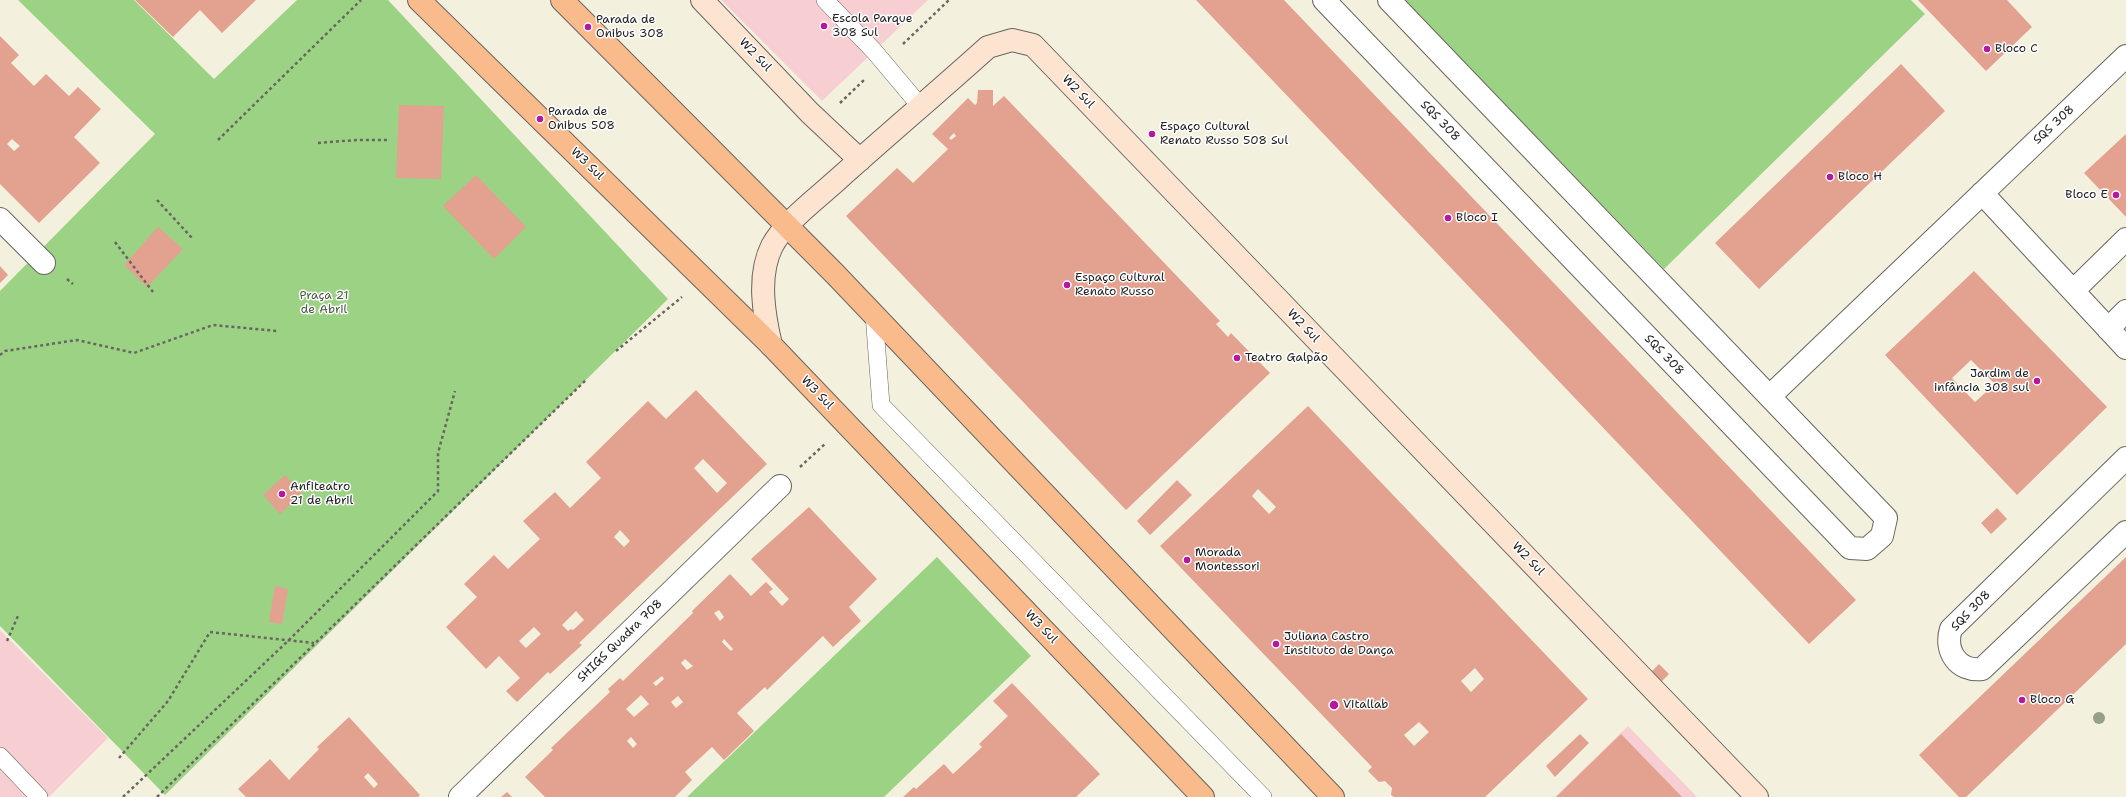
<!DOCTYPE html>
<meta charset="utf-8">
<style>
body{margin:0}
canvas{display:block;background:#f4f0de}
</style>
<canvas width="2126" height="797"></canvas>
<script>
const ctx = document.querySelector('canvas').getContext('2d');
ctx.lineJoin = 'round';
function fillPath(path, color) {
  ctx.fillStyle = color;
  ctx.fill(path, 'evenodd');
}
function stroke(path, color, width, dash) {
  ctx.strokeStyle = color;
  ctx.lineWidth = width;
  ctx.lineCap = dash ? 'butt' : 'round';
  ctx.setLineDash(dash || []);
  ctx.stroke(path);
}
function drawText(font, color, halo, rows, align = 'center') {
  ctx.font = font + ' "Shantell Sans",sans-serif';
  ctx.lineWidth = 3;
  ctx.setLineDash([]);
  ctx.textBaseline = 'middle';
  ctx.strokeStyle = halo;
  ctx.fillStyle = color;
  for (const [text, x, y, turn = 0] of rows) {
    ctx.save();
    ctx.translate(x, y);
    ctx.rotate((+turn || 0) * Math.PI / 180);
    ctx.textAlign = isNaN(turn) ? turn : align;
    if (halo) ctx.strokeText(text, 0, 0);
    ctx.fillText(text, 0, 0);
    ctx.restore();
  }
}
const built = new Path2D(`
 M721 0H928L822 101Z
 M0 630 108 738 49 797H0Z
 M1628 726 1697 797H1555Z`);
const green = new Path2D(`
 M18 0H134L214 79 297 0H388L668 299 165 795 0 626V291L155 134Z
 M1404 0H1911L1925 14 1664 269Z
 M937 557 1031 656 884 797H687Z`);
const building = new Path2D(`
 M135 0H256L222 33 200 10 173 37Z
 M1196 0H1284L1856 600 1809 644Z
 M1918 0H2007L2032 27 1986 71Z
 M0 36 19 55 11 63 34 86 46 74 69 96 78 87 101 109 74 137 100 163 39 223 0 184ZM12 139 20 146 14 151 7 144Z
 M1901 64 1945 111 1759 289 1715 243Z
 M978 90H993V106L1004 96 1220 321 1216 324 1228 337 1231 333 1270 373 1126 510 846 216 897 168 913 183 948 149 932 134 968 98 975 105 977 103ZM954 133 956 136 951 140 949 138Z
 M399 105 444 106 441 179 396 178Z
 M2126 134V217L2084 173Z
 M476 175 526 227 494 259 443 206Z
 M158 227 183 249 147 287 124 265Z
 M0 266 8 275 0 283Z
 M1974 271 2107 407 2017 495 1885 355ZM1971 360 1995 384 1975 402 1952 378Z
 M696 390 767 464 579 643 582 645 550 674 548 672 517 702 506 691 520 678 499 656 486 669 446 627 477 597 464 584 494 555 508 569 540 539 523 521 555 492 570 508 601 478 586 462 648 401 666 419ZM703 459 727 483 717 493 694 468ZM620 530 630 541 624 547 614 537ZM576 611 584 620 573 630 571 629 568 631 562 625ZM534 627 541 634 526 648 519 641Z
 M1308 406 1588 699 1485 797H1394L1391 795 1392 788 1385 781 1379 782 1368 771 1372 767 1160 546ZM1258 489 1276 507 1269 514 1252 496ZM1475 668 1484 679 1471 692 1461 681ZM1419 722 1429 732 1414 746 1404 735Z
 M285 475 302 494 280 514 263 495Z
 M1177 480 1192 495 1150 535 1137 521Z
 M809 507 877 579 849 607 861 621 833 647 823 636 767 690 765 687 737 713 754 731 724 760 712 747 685 772 692 780 675 797H545L525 777 553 750 551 748 610 692 608 689 620 678 623 681 693 613 692 611 730 574 751 596 766 582 773 589 769 592 782 606 789 599 751 559ZM719 610 724 617 720 621 714 613ZM724 639 733 649 731 651 722 642ZM685 659 693 666 687 670 681 663ZM662 676 664 679 656 686 653 683ZM641 695 649 704 634 717 626 709ZM678 696 683 702 676 708 671 702ZM631 737 637 744 633 748 627 741Z
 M1997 508 2007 519 1991 534 1981 523Z
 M2126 557V644L1966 797H1959L1919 755Z
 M275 586 288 589 282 624 269 622Z
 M1659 664 1669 674 1660 683 1650 673Z
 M1012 683 1100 774 1076 797H903L914 787 916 789 944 764 953 774 982 747 979 744 1008 716 993 701Z
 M349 717 420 795 418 797H246L238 789 270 759 289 780 319 749 317 747ZM368 773 378 784 374 788 364 777Z
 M1580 734 1589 743 1555 777 1546 766Z
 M1621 734 1682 797H1556Z
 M507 792 512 797H501Z`);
const path = new Path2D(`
 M903 44 949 0
 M840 103 864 80
 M218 140 361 0
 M318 143 356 140H389
 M157 200 192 238
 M115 242 153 292
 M67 279 73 284
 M616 351 682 297
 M0 355 5 351 77 340 134 353 213 325 277 331
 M800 467 826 443
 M7 641 18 616
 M119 758 168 701 210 632 314 643
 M123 797 289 640 438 491V453L455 391
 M157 797 587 379`);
const lane = new Path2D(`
 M825 0 874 51 921 107
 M874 314 881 405 1263 797
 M0 756 39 797`);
const street = new Path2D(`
 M1324 0 1850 548 1867 549 1882 536 1886 518 1389 0
 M1982 193 2126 348
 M0 219 44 263
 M2073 291 2126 239
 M2108 329 2126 311
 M1770 396 2126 56
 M2126 458 1951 629C1944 651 1958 672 1982 669L2126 532
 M460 797 780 486`);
const secondary = new Path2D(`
 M702 0 810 113 860 160
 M771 345C764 315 757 276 772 246 784 223 816 199 836 181 886 136 938 92 988 47L1012 40 1033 45 1757 797`);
const primary = new Path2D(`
 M419 0 771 345 1203 797
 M562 0 835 274 1333 797`);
const trees = [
 [2099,718]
];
const markers = [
 [824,26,4,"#b5179e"],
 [588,27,4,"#b5179e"],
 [1987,49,4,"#b5179e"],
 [540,119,4,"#b5179e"],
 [1152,134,4,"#b5179e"],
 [1830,177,4,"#b5179e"],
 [2116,195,4,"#b5179e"],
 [1448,218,4,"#b5179e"],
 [1067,285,4,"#b5179e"],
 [1237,358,4,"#b5179e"],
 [2037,381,4,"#b5179e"],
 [282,494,4,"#b5179e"],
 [1187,560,4,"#b5179e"],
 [1276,644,4,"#b5179e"],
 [2022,700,4,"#b5179e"],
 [1334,705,5,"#b5179e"]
];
const poiNames = [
 ["Escola Parque",832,19],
 ["308 Sul",832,33],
 ["Parada de",596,20],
 ["Onibus 308",596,34],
 ["Bloco C",1995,49],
 ["Parada de",548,112],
 ["Onibus 508",548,126],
 ["Espaço Cultural",1160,127],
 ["Renato Russo 508 Sul",1160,141],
 ["Bloco H",1838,177],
 ["Bloco E",2108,195,"right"],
 ["Bloco I",1456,218],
 ["Espaço Cultural",1075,278],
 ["Renato Russo",1075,292],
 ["Teatro Galpão",1245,358],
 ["Jardim de",2029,374,"right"],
 ["infância 308 sul",2029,388,"right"],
 ["Anfiteatro",290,487],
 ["21 de Abril",290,501],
 ["Morada",1195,553],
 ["Montessori",1195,567],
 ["Juliana Castro",1284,637],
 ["Instituto de Dança",1284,651],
 ["Bloco G",2030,700],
 ["Vitallab",1343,705]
];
const streetNames = [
 ["W2 Sul",755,55,46],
 ["W2 Sul",1078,92,46],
 ["SQS 308",1440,121,46],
 ["SQS 308",2054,125,-43],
 ["W3 Sul",587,164,44],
 ["W2 Sul",1303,326,46],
 ["SQS 308",1664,355,46],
 ["W3 Sul",817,393,46],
 ["W2 Sul",1528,559,46],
 ["SQS 308",1971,611,-46],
 ["W3 Sul",1041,627,46],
 ["SHIGS Quadra 708",620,641,-44]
];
const parkNames = [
 ["Praça 21",324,296],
 ["de Abril",324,310]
];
fillPath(built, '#f7cfd3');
fillPath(green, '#9cd284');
fillPath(building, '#e3a18f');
stroke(lane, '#686660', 18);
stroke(street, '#686660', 24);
stroke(secondary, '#686660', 24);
stroke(primary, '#686660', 24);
stroke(path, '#686660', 2.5, [3, 3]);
stroke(lane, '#fff', 17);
stroke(street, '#fff', 22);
stroke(secondary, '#fde4d1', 22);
stroke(primary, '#fabb8c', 22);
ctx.fillStyle = '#969f87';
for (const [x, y] of trees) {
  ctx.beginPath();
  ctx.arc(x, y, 6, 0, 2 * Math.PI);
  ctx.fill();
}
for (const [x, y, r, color] of markers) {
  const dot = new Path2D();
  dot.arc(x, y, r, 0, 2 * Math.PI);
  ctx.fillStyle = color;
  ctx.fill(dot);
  stroke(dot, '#fff', 1.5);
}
drawText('12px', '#1c1c1c', '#fff', poiNames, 'left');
drawText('12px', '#1c1c1c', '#fff', streetNames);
drawText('12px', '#495c40', '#fff', parkNames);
</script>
